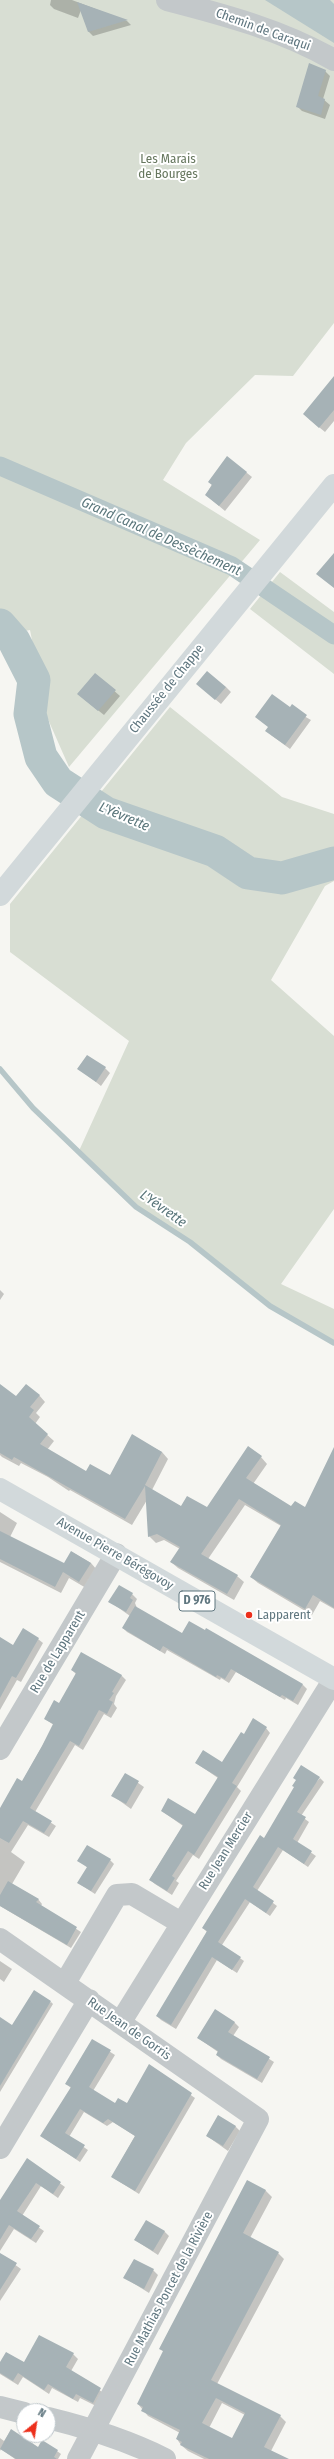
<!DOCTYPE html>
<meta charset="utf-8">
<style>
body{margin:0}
#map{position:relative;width:334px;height:2459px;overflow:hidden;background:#f6f6f2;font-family:"Fira Sans Condensed",sans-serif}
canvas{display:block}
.north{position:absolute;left:16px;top:2403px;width:40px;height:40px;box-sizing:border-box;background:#fff;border:1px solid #bfc8cc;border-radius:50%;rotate:30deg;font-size:11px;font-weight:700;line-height:16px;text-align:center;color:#5f767f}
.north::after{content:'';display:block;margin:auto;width:14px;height:18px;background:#ed2f1b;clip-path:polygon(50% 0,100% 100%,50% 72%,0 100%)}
</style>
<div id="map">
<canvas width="334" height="2459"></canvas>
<div class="north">N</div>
</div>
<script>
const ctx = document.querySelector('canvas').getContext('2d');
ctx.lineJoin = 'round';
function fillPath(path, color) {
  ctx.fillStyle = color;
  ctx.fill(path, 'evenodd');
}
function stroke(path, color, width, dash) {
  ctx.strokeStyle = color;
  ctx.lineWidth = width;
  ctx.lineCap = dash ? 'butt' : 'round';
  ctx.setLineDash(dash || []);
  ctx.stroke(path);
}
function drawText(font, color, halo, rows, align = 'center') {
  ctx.font = font + ' "Fira Sans Condensed",sans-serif';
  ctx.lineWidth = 4;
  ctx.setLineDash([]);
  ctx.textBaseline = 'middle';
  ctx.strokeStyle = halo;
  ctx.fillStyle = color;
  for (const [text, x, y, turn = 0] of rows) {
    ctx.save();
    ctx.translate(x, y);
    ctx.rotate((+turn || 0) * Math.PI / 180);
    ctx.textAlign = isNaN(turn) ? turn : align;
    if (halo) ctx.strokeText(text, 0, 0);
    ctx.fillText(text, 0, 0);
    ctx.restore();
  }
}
const green = new Path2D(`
 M0 0H334V323L293 376 255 375 186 443 163 480 260 540 69 767 47 717 30 630 0 636Z
 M280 572 334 612V674L250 609Z
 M170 707 282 797 334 814V881L325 886 271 980 334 1036V1209L281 1284 334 1309V1343L270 1306 190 1242 136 1207 78 1153 129 1041 10 952V904Z`);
const water = new Path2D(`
 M265 0H330L334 4V43Z`);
const shadow = new Path2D(`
 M51 0H72L127 21 131 25 93 36 89 32 81 10 78 18 54 9 50 5Z
 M325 71 330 76 323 99 330 105 325 119 302 111 297 106Z
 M334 392V421L325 432 309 419Z
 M227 457 252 477 225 511 206 495Z
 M95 674 120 696 104 715 84 699Z
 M197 684 226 687 231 692 221 704Z
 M290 708 311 720 290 749 271 735Z
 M105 1068 110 1073 101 1086 79 1069Z
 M0 1290 4 1294 0 1300Z
 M0 1387 16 1398 39 1395 45 1402 36 1413 40 1417 35 1424 54 1441 47 1450 86 1472 110 1476 132 1436 162 1452 168 1459 152 1490 182 1507 207 1509 261 1457 267 1464 253 1484 292 1508H306L334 1474V1609L320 1601 312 1615 258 1583 251 1577 281 1526 245 1505 208 1559 237 1576 244 1582 234 1600 178 1568 171 1562 180 1549 164 1540 156 1543 149 1536 147 1500 132 1525 70 1490 69 1491 48 1477 21 1463 19 1466 2 1457 0 1455Z
 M0 1512 17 1523 10 1537 64 1564 72 1552 91 1563 97 1570 86 1588 69 1578 61 1593 0 1562Z
 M132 1594 137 1599 135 1603 137 1608 182 1634 207 1630 303 1685 307 1689 298 1705 286 1698 285 1700 236 1672 229 1683 221 1678 220 1680 167 1650 165 1654 127 1632 123 1628 130 1616 109 1601Z
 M38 1639 43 1643 21 1682 17 1680 0 1710V1641L14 1646Z
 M72 1670 121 1675 126 1680 116 1696 114 1704 117 1708 111 1718 104 1714 83 1750 75 1745 35 1812 56 1826 49 1837 28 1825 11 1852 25 1862 12 1884 38 1899 42 1904 41 1906 81 1932 71 1948 0 1906V1809L22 1782 54 1725 45 1719 59 1705 77 1675Z
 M266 1728 270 1733 237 1787 241 1791 199 1859 193 1855 176 1881 179 1883 172 1895 155 1884 150 1879 183 1826 162 1811 195 1816 218 1778 196 1763 223 1764 244 1735Z
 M125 1774 144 1787 131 1809 113 1796Z
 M320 1778 324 1782 301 1816 309 1822 297 1843 316 1856 308 1867 283 1850 257 1891 277 1906 270 1916 250 1902 222 1945 244 1961 237 1973 217 1960 176 2029 161 2020 157 2016 207 1932 203 1928 264 1839Z
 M78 1860H110L114 1864 95 1894 78 1883 88 1868Z
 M0 1961 12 1969 4 1982 0 1979Z
 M51 2002 53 2004 0 2092V2019L13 2027Z
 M234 2022 239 2027 233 2036 274 2062 262 2083 221 2059 217 2055 218 2052 198 2038Z
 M93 2041 115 2055 93 2091 115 2104H127L149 2066 195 2098 139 2194 112 2177 135 2136 113 2122 107 2126 84 2112 69 2137 88 2150 80 2162 41 2136 71 2088 66 2084Z
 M235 2126 240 2131 228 2151 207 2136Z
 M27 2160 65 2187 58 2198 41 2186 22 2216 44 2231 36 2243 14 2229 0 2251V2205Z
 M248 2181 266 2191 272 2197 250 2238 278 2253 284 2259 217 2384 280 2416 286 2422 271 2451 282 2459H204L188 2451 181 2445 177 2439 180 2433 148 2416 138 2404 164 2352 160 2348ZM222 2403 245 2415 233 2439 209 2428Z
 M164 2231 169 2236 158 2255 135 2240Z
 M0 2254 21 2269 0 2301Z
 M153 2270 158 2275 149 2293 125 2278Z
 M73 2354 78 2359 71 2371 105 2394 98 2407 80 2398 78 2402 52 2388 49 2394 23 2377 18 2385 0 2374V2364H24Z
 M11 2430 39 2448 57 2451 61 2454 58 2459H15L1 2449 0 2451V2438L4 2441Z`);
const stream = new Path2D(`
 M0 1069 33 1108 136 1207 190 1242 270 1306 334 1343`);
const canal = new Path2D(`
 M0 466 232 566 334 635`);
const river = new Path2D(`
 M0 625 14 641 34 680 30 714 41 757 58 782 106 813 215 851 248 873 282 878 334 863`);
const building = new Path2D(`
 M77 2 128 20 88 32Z
 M309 63 326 70 318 96 325 99 321 115 296 107Z
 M334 376V410L319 428 303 414Z
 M227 456 247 472 219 506 205 495 212 485 208 482Z
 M334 553V588L316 574Z
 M207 671 226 687 215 700 196 684Z
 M95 673 116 690 98 711 77 694Z
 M272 694 290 707 292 704 307 715 285 745 265 731 268 727 255 717Z
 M87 1055 106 1067 96 1082 77 1069Z
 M0 1384 16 1396 26 1384 40 1395 30 1407 34 1410 29 1417 48 1434 40 1444 86 1471 90 1464 110 1475 132 1434 162 1452 145 1485 181 1506 187 1496 207 1507 248 1446 262 1456 246 1478 291 1506 295 1501 305 1507 334 1447V1608L313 1595 305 1609 250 1577 281 1525 239 1499 201 1554 238 1575 227 1594 170 1562 180 1547 157 1534 148 1537 145 1486 125 1519 14 1457 12 1460 0 1453Z
 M0 1531 64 1563 71 1551 91 1563 79 1582 63 1572 55 1587 0 1559Z
 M119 1585 133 1593 130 1598 133 1600 126 1612 108 1602Z
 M135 1606 182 1633 189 1621 205 1630 206 1628 303 1684 293 1701 282 1695 280 1697 231 1669 225 1679 217 1675 216 1677 163 1646 160 1651 122 1628Z
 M23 1628 39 1638 16 1678 12 1676 0 1698V1637L13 1645Z
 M81 1652 122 1675 112 1692 114 1693 109 1700 113 1702 107 1714 99 1710 79 1746 70 1741 30 1808 52 1821 44 1833 23 1821 9 1843 0 1838V1808L17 1778 22 1781 42 1746 53 1724 44 1719 54 1700 59 1703 76 1673 71 1670Z
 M253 1718 267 1727 232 1783 237 1786 194 1855 188 1851 172 1876 175 1878 167 1891 149 1880 183 1825 161 1811 168 1798 195 1814 218 1777 195 1763 203 1750 222 1762 241 1732 244 1734Z
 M301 1765 320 1777 297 1812 306 1817 293 1839 312 1851 304 1864 278 1847 253 1887 274 1901 266 1913 245 1899 218 1942 241 1957 232 1970 212 1957 171 2025 156 2016 207 1931 202 1928 260 1835 264 1838 294 1787 292 1786 296 1780 293 1778Z
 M125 1773 139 1781 126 1804 111 1796Z
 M87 1845 111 1859 91 1891 77 1883 87 1867 77 1861Z
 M8 1881 39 1899 36 1902 77 1927 67 1945 0 1906V1895Z
 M34 1990 51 2001 0 2086V2017L12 2025Z
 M215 2009 235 2022 228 2032 270 2057 257 2079 216 2055 218 2051 197 2038Z
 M92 2039 111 2050 89 2087 115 2103 118 2098 127 2103 149 2064 192 2093 135 2191 111 2177 135 2136 108 2119 103 2123 80 2109 65 2133 85 2145 76 2159 40 2136 71 2087 65 2084Z
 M218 2115 236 2126 223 2146 206 2136Z
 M27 2158 61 2182 53 2194 36 2183 17 2211 40 2226 31 2239 9 2225 0 2240V2200Z
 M247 2180 266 2190 243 2233 279 2252 211 2380 281 2415 264 2447 289 2459H209L180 2445 182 2442 176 2439 180 2430 141 2411 143 2407 137 2404 163 2351 159 2349ZM216 2398 245 2413 232 2438 202 2423Z
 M146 2220 165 2231 153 2251 134 2240Z
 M0 2253 17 2263 0 2290Z
 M134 2259 154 2269 144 2289 123 2278Z
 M39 2335 74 2353 66 2367 101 2388 93 2403 76 2394 73 2399 48 2384 44 2390 18 2373 13 2381 0 2373V2362L6 2352 24 2362Z
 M11 2429 38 2447 42 2440 58 2450 54 2457 57 2459H16L0 2449Z`);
const street = new Path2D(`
 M167 0C225 15 282 30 334 60
 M0 1749 116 1554
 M0 1939 258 2119 78 2459
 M65 1983 117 1895 132 1894 181 1923
 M120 2023 334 1679
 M0 2148 89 2000
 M0 2407 24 2413
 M48 2418C89 2428 127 2440 165 2459`);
const secondary = new Path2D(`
 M0 895 334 485`);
const primary = new Path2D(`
 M0 1489 334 1679`);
const markers = [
 [249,1615,4,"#ed2f1b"]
];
const shields = [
 [197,1601,36]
];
const shieldNames = [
 ["D 976",197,1601]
];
const streetNames = [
 ["Chemin de Caraqui",263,30,20],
 ["Chaussée de Chappe",167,689,-51],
 ["Avenue Pierre Bérégovoy",115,1554,30],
 ["Rue de Lapparent",58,1652,-59],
 ["Rue Jean Mercier",226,1851,-58],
 ["Rue Jean de Gorris",129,2029,35],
 ["Rue Mathias Poncet de la Rivière",169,2289,-62]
];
const parkNames = [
 ["Les Marais",168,159],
 ["de Bourges",168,174]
];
const poiNames = [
 ["Lapparent",257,1615]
];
const waterNames = [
 ["Grand Canal de Dessèchement",161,537,24],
 ["L'Yèvrette",124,817,23],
 ["L'Yévrette",163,1209,35]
];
fillPath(green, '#d8ded3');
fillPath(water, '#b6c6c8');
fillPath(shadow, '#0003');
stroke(stream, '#b6c6c8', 5.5);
stroke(canal, '#b6c6c8', 19);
stroke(river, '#b6c6c8', 33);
fillPath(building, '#a6b2b6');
stroke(street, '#c3c8ca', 22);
stroke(secondary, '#d2d9db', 22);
stroke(primary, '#d2d9db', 22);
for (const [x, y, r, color] of markers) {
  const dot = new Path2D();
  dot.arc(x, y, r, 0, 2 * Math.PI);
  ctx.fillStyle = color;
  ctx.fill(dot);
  stroke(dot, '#fff', 1.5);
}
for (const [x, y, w] of shields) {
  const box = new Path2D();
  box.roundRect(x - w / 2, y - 10, w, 20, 3);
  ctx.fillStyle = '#fff';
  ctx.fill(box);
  stroke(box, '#5f767f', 1);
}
drawText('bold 12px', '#5f767f', null, shieldNames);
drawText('13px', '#5f767f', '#fff', streetNames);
drawText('13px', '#66775e', '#fff', parkNames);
drawText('13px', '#5f767f', '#fff', poiNames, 'left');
drawText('italic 14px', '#5a767b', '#fff', waterNames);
</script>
